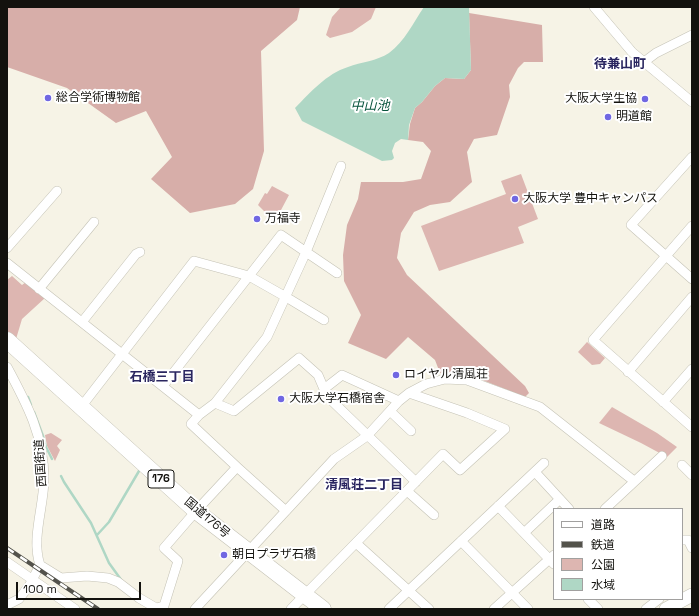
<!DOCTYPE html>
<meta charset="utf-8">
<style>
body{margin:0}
#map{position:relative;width:699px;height:616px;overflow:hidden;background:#f6f3e6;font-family:"Space Grotesk","Noto Sans JP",sans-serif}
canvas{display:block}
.frame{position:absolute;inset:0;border:8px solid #13120e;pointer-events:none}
.legend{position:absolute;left:553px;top:508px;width:130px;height:92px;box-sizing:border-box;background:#fff;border:1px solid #a1a09f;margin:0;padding:5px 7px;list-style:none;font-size:12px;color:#13120e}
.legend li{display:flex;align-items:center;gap:8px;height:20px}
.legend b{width:20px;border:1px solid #a1a09f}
.scale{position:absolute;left:16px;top:582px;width:125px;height:18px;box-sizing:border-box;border:2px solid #13120e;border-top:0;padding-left:5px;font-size:12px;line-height:14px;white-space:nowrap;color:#13120e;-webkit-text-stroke:3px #fff;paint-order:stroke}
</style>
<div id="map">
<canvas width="699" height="616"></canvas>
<div class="frame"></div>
<ul class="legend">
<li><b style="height:5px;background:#fff"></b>道路</li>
<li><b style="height:5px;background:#53524b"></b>鉄道</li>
<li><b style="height:11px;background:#ddb6b1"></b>公園</li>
<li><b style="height:11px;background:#afd7c5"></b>水域</li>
</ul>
<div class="scale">100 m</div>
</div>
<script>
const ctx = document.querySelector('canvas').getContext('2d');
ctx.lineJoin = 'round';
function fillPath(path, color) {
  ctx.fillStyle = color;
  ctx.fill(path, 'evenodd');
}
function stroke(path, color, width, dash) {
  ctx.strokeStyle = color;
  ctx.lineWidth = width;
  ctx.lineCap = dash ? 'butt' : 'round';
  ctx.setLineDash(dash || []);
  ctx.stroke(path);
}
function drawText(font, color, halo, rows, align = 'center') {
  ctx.font = font + ' "Space Grotesk","Noto Sans JP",sans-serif';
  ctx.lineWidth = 4;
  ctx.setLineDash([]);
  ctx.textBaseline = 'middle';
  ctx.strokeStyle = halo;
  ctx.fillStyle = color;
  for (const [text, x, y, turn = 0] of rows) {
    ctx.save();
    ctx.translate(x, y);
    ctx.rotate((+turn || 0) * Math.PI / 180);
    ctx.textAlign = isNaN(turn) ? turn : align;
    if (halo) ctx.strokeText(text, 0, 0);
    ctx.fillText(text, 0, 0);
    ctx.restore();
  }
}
const green = new Path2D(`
 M341 7H376L371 19 352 32 330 38 326 35 332 17Z
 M521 174 538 219 518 227 524 243 439 271 421 226 506 194 501 181Z
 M272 186 289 195 281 210 272 219 258 205 265 193 267 194Z
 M12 276 22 285 26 282 45 298 22 319 16 339 7 331V280Z
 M587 342 605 358 600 364 592 365 578 352Z
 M612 407 657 433 677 447 667 457 641 443 599 423Z
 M51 433 62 440 57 446 60 450 55 461 47 446 45 435Z`);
const forest = new Path2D(`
 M7 7H300L297 20 261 51 264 151 253 189 235 204 190 213 151 179 172 157 146 111 116 123 67 88 7 67Z
 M469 13 542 25 543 62H524L518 68 509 85 510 97 497 135 474 139 467 152 472 182 450 202 430 205 414 212 401 233 397 258 407 275 525 386 529 393 525 397 467 374 440 373 435 360 408 337 386 359 348 343 361 315 344 281 343 255 347 225 358 199 361 182H403L421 179 431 151 423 142 408 140 410 124 415 108 422 102 435 86 445 78 464 79 471 70Z`);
const water = new Path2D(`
 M424 7H469L471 70 464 79 445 78 435 86 422 102 415 108 409 125 408 140 401 139 395 143 392 151 394 158 392 160 382 161 302 121 295 108C311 92 326 74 348 67 361 62 377 61 389 53 405 41 413 23 424 7Z`);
const stream = new Path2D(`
 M28 397 31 405
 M34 412 43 436 46 447 52 459
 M61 476 64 482 91 523 109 563 122 581
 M97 535 109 522 139 471`);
const street = new Path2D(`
 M594 7 632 52 692 102
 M644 62 656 53 692 35
 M692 157 631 225 692 279
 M692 226 593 340 692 427
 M7 248 57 191
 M7 263 199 415
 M39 289 94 222
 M82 322 136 254 140 252
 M7 367C27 404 44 436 44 479 44 506 31 539 40 565
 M628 372 692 297
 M163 386 281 235 337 273
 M324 389 342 375 399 401
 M663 402 692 369
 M215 403 234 411 299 358 318 375 324 389 332 401 416 482
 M81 407 194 261 249 276 286 297 324 320
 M390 411 411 431
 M682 465 692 475
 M237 467 286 511
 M535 472 569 509
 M407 491 434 515
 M498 506 554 564
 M605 509 662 456
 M524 533 560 499
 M682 540H688L692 548
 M461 541 528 609
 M356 543 429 609
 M7 562 75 609
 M40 565 61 578 87 576 108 578 118 582 139 598 156 608 160 607 164 609
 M588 599 598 609
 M7 605 19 599 29 586 40 565
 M163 609 178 561 164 548 196 511 237 467 191 424 199 415 215 403 267 337 306 252 341 166
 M195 609 334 459 367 436 399 401 409 393 426 384 445 379 467 380 540 407 634 481
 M291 609 443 454 460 470 505 429 467 413 409 393
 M389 609 544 463
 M494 609 554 555
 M646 609 659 599`);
const secondary = new Path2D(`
 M666 609 692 595`);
const highway = new Path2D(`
 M7 340 196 511 323 609`);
const rail = new Path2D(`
 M7 548 98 609`);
const markers = [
 [48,98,4,"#7067e2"],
 [645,99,4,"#7067e2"],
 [608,117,4,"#7067e2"],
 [515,199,4,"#7067e2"],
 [257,219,4,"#7067e2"],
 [396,375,4,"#7067e2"],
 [281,399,4,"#7067e2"],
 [224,555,4,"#7067e2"]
];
const shields = [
 [161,479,26]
];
const shieldNames = [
 ["176",161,479]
];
const poiNames = [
 ["総合学術博物館",56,98],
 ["大阪大学生協",637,99,"right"],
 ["明道館",616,117],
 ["大阪大学 豊中キャンパス",523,199],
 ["万福寺",265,219],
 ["ロイヤル清風荘",404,375],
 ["大阪大学石橋宿舎",289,399],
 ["朝日プラザ石橋",232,555]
];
const streetNames = [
 ["西国街道",41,463,-94],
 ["国道176号",207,518,40]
];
const neighbourhoodNames = [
 ["待兼山町",620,64],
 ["石橋三丁目",162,377],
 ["清風荘二丁目",364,485]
];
const waterNames = [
 ["中山池",370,106]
];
fillPath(green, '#ddb6b1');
fillPath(forest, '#d7aea9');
fillPath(water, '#afd7c5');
stroke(stream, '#afd7c5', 2.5);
stroke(street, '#c4c2b5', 10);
stroke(secondary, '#c4c2b5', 14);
stroke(highway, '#c4c2b5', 17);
stroke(street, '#fff', 9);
stroke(secondary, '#fff', 13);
stroke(highway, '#fff', 16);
stroke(rail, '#53524b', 4);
stroke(rail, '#fff', 2.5, [8]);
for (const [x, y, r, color] of markers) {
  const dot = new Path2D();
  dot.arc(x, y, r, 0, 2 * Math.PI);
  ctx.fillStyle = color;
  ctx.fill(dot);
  stroke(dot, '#fff', 1.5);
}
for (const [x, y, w] of shields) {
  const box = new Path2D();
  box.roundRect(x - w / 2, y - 9, w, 18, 3);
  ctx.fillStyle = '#fff';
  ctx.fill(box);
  stroke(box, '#13120e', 1);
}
drawText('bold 11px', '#13120e', null, shieldNames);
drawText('12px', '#13120e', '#fff', poiNames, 'left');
drawText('12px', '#13120e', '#fff', streetNames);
drawText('bold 13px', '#2a2660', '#fff', neighbourhoodNames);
drawText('italic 13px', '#07533c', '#fff', waterNames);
</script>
